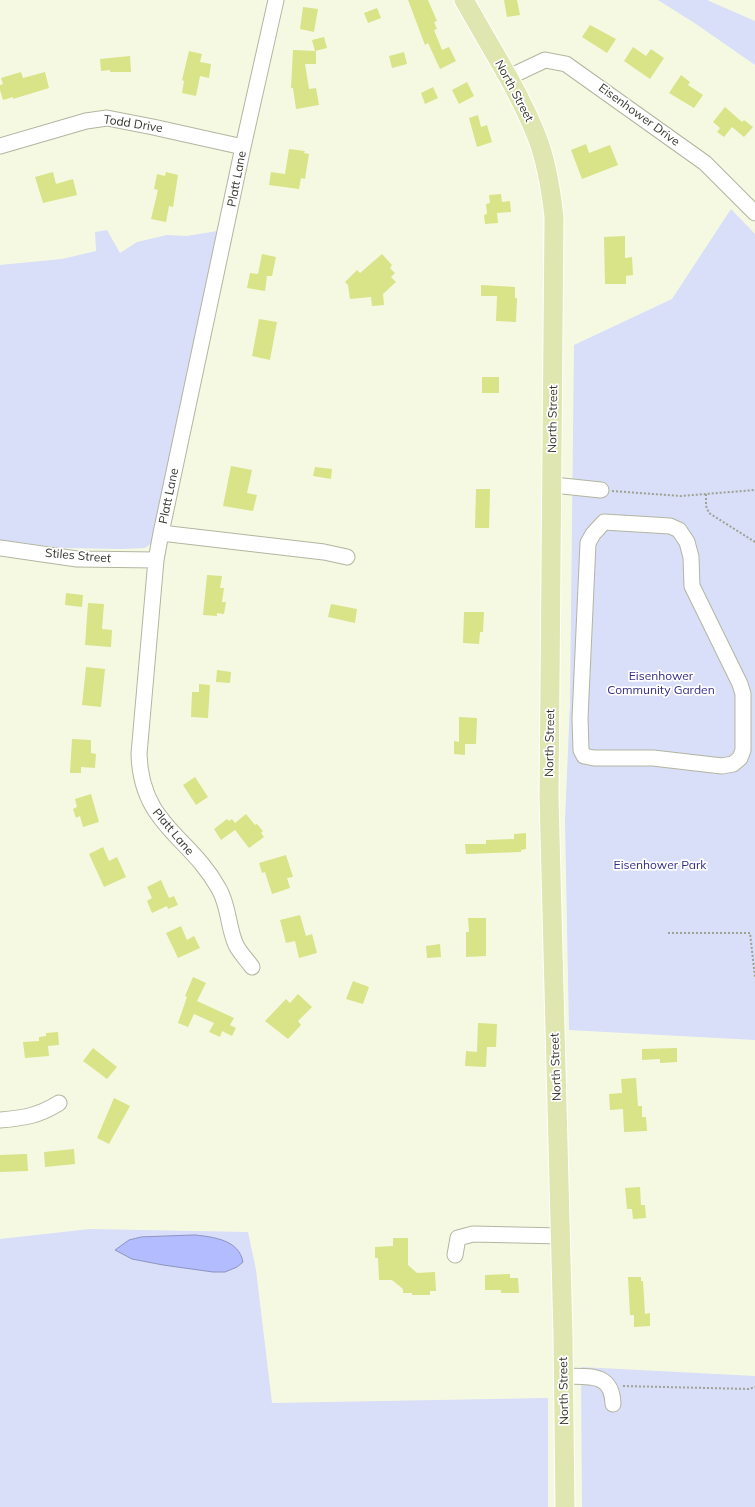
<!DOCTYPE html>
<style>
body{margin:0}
canvas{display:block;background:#f5f9e2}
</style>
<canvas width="755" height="1507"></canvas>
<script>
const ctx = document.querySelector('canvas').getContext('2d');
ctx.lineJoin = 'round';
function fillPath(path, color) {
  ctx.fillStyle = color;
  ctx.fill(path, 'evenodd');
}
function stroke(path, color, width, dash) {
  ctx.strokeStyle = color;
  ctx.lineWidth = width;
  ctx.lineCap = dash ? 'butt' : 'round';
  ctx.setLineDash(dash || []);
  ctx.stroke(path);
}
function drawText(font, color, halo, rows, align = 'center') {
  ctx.font = font + ' Mulish,sans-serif';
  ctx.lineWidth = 3.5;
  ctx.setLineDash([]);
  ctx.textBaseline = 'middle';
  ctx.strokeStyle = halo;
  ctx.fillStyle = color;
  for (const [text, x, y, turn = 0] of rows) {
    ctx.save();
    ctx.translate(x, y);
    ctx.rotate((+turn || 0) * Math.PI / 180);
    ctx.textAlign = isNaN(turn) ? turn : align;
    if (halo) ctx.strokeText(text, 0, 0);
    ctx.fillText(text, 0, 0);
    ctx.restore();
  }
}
const green = new Path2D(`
 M658 0H707L755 21V65L696 24Z
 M731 209 755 234V1040L569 1030 565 821 570 703 574 345 672 299Z
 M107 230 120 253 137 242 167 235 187 236 217 231 160 533 152 543 145 548 121 549 64 548 0 540V265L62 259 96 251 95 232Z
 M90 1229 248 1232 256 1270 272 1403 548 1398V1507H0V1239Z
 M581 1367 755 1376V1507H582Z`);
const water = new Path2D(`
 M195 1235C214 1237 239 1240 243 1262L237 1267 225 1272H213L163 1265 132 1259 115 1250 129 1240 141 1237Z`);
const building = new Path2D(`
 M408 0H428L437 21 434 22 437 29 434 30 442 50 449 47 456 61 440 69 428 43 425 45Z
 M504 0H517L520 15 507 17Z
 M303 7 318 9 314 32 300 29Z
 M377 8 381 18 368 23 364 13Z
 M590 25 616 39 607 53 582 37Z
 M324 37 327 48 315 51 312 40Z
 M633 47 646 56 651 49 664 58 650 79 624 61Z
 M293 50 316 51V64H305L309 89 316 88 319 105 296 109 293 88H291Z
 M189 51 202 54 200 62 211 64 209 78 200 76 196 96 182 93 184 81 182 80Z
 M404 52 407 64 392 68 389 56Z
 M130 56 131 72H110V70L101 71 100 59Z
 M21 72 23 78 45 72 49 88 13 99V97L3 100 0 90V85L3 84 1 78Z
 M681 75 690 82 688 85 703 95 694 108 669 93Z
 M467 82 474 96 459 104 452 90Z
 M433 87 438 98 425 104 421 93Z
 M725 107 742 122 744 120 753 127 744 137 732 127 724 137 717 132 720 128 713 122Z
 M478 115 481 127 487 125 492 142 477 147 469 118Z
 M586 144 589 153 610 145 618 165 582 179 571 150Z
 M289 149 305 151 304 153 309 154 305 179 301 178 299 189 269 185 271 172 285 174Z
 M53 172 56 184 73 179 77 195 43 203 35 177Z
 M166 172 178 175 173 207 169 206 166 222 151 219 158 190 154 189 157 174 165 176Z
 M501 194 502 202 510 201 511 212 497 213 498 223 485 224 484 215 487 214 486 204 490 203 489 195Z
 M625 236V258L632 257 633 275 626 276V284H605L604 237Z
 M262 254 276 257 272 276H267L265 291 247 288 250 273 258 274Z
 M382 254 392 265 390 268 395 273 391 277 396 282 383 294 384 305 372 306 371 297 350 299 348 285 345 282 357 270 360 273Z
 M481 285 515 287V298H517L516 322 496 321 497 296H481Z
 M259 319 277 322 270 360 252 356Z
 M482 377H499V393H482Z
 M231 466 252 470 247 493 257 495 253 511 223 506Z
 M315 467 332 469 331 479 313 476Z
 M476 489H490L489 528H475Z
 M207 575 222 576 220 588H224L222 602H226L224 614 217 613V616L203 615Z
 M66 593 83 595 82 607 65 605Z
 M88 603 104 604 102 629 112 630 111 647 85 645Z
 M331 604 357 609 355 623 328 617Z
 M464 612H484L483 632H480L479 644 463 643Z
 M86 667 105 669 101 707 82 705Z
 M217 670 231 672 230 683 216 682Z
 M199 684 210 685 208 718 191 717 192 692H199Z
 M459 717 477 718 476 744H465V755L454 754V741L459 742Z
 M72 739 91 740V753L96 754 95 768 81 767V773H70Z
 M195 777 208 797 196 805 183 785Z
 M91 794 99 822 83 827 80 816 76 818 73 809 77 807 75 799Z
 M246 814 255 825 257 824 263 831 261 833 264 837 249 848 235 830 221 840 214 829 227 819 229 821 232 819 235 823Z
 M526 833V849L521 850V852L466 854 465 844H486V840L514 839V834Z
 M103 847 109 861 117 857 126 877 104 887 89 854Z
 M286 855 293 877 287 878 290 888 272 894 265 872 262 873 259 863Z
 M161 880 169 898 174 896 178 905 168 909 167 906 152 913 147 901 152 898 147 887Z
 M300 915 306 936 312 934 317 953 299 958 295 941 286 943 280 920Z
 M468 918H486V956L466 957V932H469Z
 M181 926 187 940 194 936 200 948 178 958 166 933Z
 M440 944 441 957 427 958 426 946Z
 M193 977 206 983 197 1001 234 1018 230 1025 236 1028 232 1036 222 1031 220 1037 209 1032 214 1023 194 1014 188 1027 178 1023 187 997 185 996Z
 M353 981 369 987 363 1004 346 999Z
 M298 994 312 1007 298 1021 301 1025 288 1039 265 1021 286 999 290 1003Z
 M478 1023 497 1024 496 1047H487L486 1067 465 1066 466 1051 477 1052Z
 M58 1032 59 1045 48 1046 49 1056 25 1058 23 1042 39 1041V1037L46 1036V1033Z
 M93 1048 117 1067 107 1079 83 1061Z
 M677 1048V1062L660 1063V1059L642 1060V1049Z
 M636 1078 638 1106H642V1117H646L647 1131 624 1132 623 1109 610 1110 609 1094 622 1093 621 1079Z
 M114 1098 130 1106 109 1144 97 1138Z
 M74 1149 75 1164 45 1167 44 1152Z
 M27 1154 28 1171 0 1172V1155Z
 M640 1187 641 1205H645L646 1218 633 1219 632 1209H627L625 1188Z
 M393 1238H408V1265L417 1273 435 1272 436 1291H430V1295H412V1293H403V1289L392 1280H379L378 1258H375V1247L393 1246Z
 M510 1274V1278H518L519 1293H501V1290H485V1275Z
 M628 1277H641V1281H643L645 1314 650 1313V1326L634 1327V1315H630Z`);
const path = new Path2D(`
 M612 491 681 496 755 490
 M706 494V506L709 513 755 542
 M668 933H750L755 977
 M623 1386 749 1389 755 1387`);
const minor = new Path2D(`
 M507 78 545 60 566 64 705 163 755 213
 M0 146 86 121 107 118 153 127 243 147
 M553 485 601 490
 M604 522 670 526 679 530 687 542 691 557 692 586 740 684 743 694V750L740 758 733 764 722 766 653 758H594L584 756 581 750 580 718 588 543 593 534Z
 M161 533 324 552 347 557
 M0 548 77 559 156 560
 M252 967C247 960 240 953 236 945 228 928 229 906 219 889 190 836 141 825 139 754L156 560 161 533 243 147 276 0
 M0 1120C24 1118 38 1116 59 1103
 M455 1255 458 1238 473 1234 561 1236
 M564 1376C589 1377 612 1372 613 1404`);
const major = new Path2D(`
 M464 0C489 45 518 89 537 137 547 163 551 190 554 217L549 797 563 1336 565 1507`);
const streetNames = [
 ["North Street",514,91,62],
 ["Eisenhower Drive",639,115,36],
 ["Todd Drive",133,124,9],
 ["Platt Lane",237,179,-79],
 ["North Street",553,419,-89],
 ["Platt Lane",169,496,-78],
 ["Stiles Street",78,556,5],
 ["North Street",550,743,-89],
 ["Platt Lane",173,832,50],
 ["North Street",556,1067,-92],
 ["North Street",564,1391,-91]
];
const parkNames = [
 ["Eisenhower",661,676],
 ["Community Garden",661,690],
 ["Eisenhower Park",660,865]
];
fillPath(green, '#d9def9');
fillPath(water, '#b3bcfe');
stroke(water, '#8d94bf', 1);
fillPath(building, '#d9e387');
stroke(minor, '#b2b6a0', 17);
stroke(major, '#fff', 21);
stroke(path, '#9ea291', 2, [2, 2]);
stroke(minor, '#fff', 15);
stroke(major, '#e0e6af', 19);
drawText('12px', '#34362d', '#fff', streetNames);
drawText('12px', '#322e89', '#fff', parkNames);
</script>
